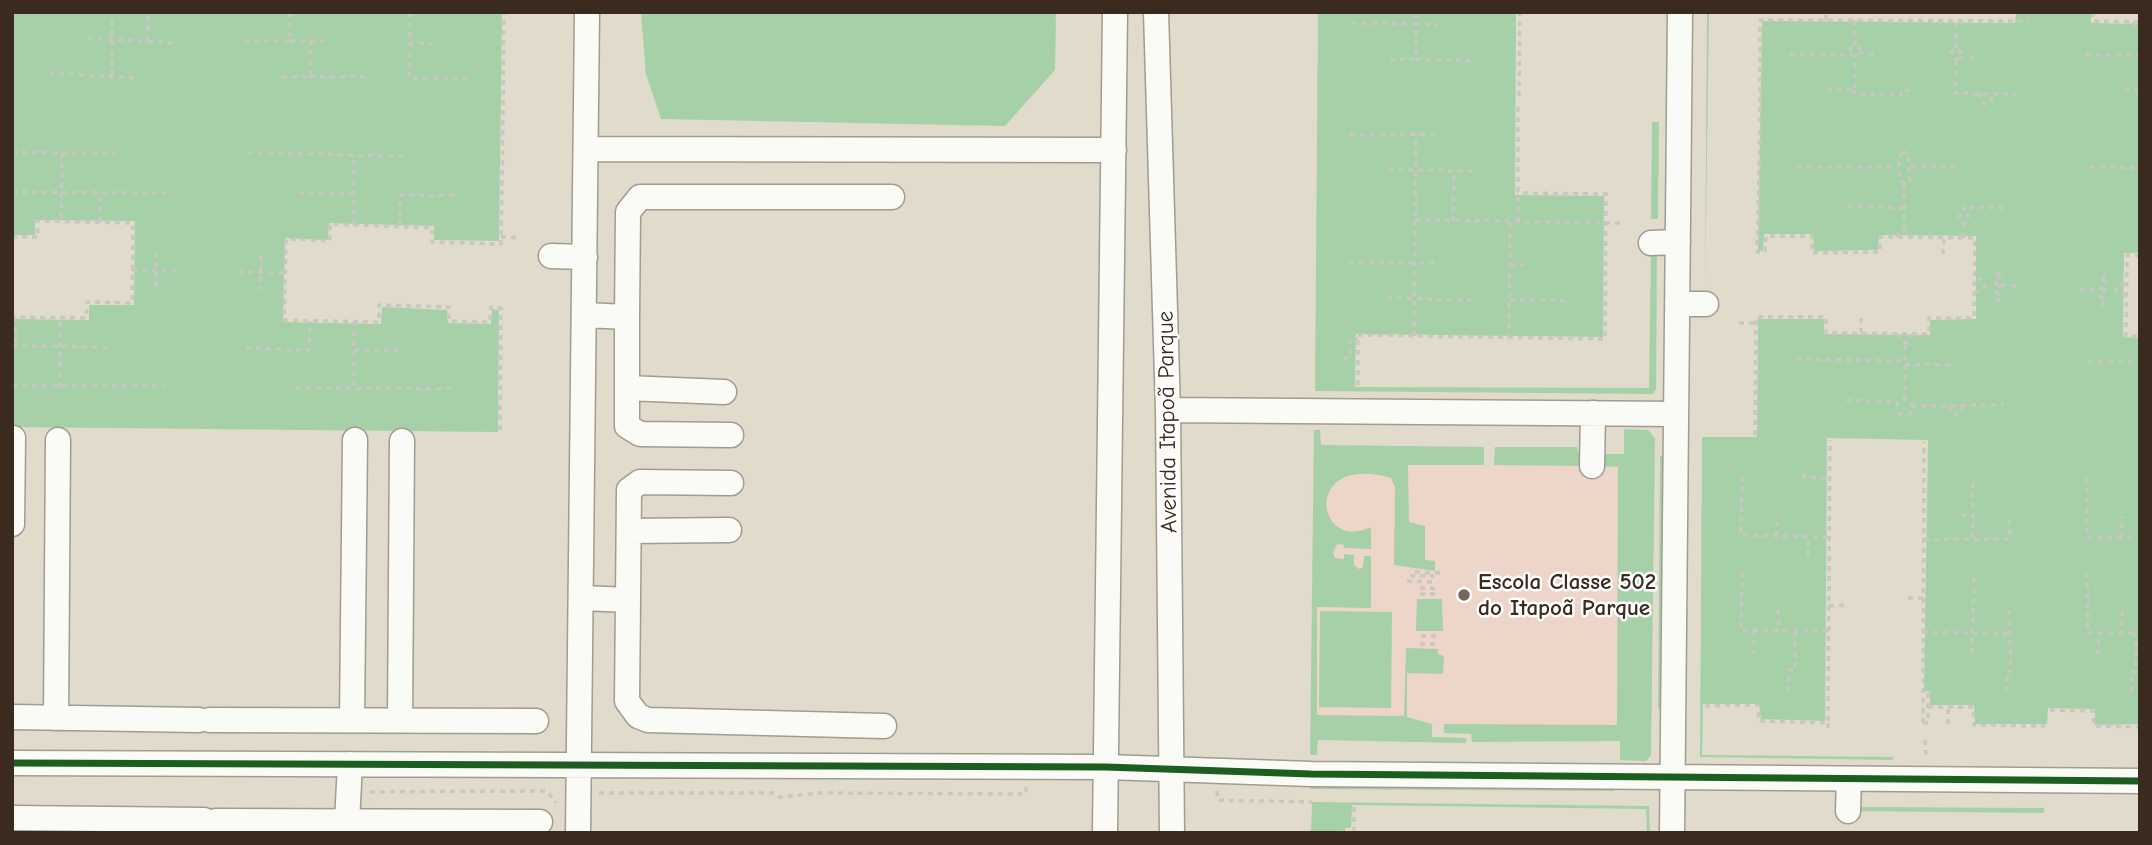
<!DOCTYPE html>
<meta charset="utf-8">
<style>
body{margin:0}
#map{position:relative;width:2152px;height:845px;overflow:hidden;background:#e0dbca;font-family:"Comic Neue",sans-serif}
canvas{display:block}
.frame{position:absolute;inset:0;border:14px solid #3b2a1e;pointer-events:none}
</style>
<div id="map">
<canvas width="2152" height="845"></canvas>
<div class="frame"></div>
</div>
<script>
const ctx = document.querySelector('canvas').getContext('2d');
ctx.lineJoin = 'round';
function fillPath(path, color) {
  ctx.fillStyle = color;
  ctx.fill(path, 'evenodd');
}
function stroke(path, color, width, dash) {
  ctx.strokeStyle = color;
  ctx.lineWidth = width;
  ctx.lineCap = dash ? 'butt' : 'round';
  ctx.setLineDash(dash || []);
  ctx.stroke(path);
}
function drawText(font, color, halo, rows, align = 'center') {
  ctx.font = font + ' "Comic Neue",sans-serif';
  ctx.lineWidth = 5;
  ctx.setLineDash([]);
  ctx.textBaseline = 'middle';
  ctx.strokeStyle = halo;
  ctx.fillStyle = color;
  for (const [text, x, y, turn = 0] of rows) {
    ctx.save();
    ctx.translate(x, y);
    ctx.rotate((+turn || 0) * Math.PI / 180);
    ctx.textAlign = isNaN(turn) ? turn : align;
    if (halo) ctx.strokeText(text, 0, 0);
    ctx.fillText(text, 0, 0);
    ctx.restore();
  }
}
const built = new Path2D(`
 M1312 464 1618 466 1617 726 1310 723Z`);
const green = new Path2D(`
 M12 12H502L499 241 434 240V226L329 223 328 240 285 238 283 322 381 324 382 307 447 310 448 323 491 324 492 309 499 310 498 432 12 427V319L89 320V305H134L135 221 35 220V235H12Z
 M641 12H1056L1055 70 1005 126 661 119 646 74Z
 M1318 12H1516L1515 195 1604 196 1603 337 1356 334 1355 387 1649 388 1651 251H1657L1656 389 1653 394 1315 391Z
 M1707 12H1709L1705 296Z
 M2016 12H2091V23L2140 24V253H2124L2123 337 2140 338V724L2095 725V709L2048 708 2047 724H1975L1974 705H1930V692L1924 691 1928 440 1827 438 1825 721 1761 719 1759 704H1703L1702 755 1893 757V760L1700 757 1702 437H1757L1758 319H1824V334L1930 335V320L1976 319V236L1879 235 1878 250 1814 251 1813 234H1764L1763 251 1758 250 1762 21 2015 23Z
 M1652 122H1659L1658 219H1651Z
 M1624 429 1648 430 1655 438 1651 755 1646 761 1620 760V741L1472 742 1471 734 1444 733V724L1617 725 1618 467 1600 466V454H1624Z
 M1314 430H1320L1321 445 1484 447V465H1408L1409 522 1425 526V560L1435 561V571L1394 565 1395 487 1391 478C1301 452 1316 554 1371 527V549L1344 548V545L1337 544 1333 553 1335 558 1344 559V554L1354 555V565L1359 569 1363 567 1364 556H1371V608L1317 607V715L1404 716 1406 648 1438 649V654L1444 656 1443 674 1407 673V717L1432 724V737L1466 738V743L1318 740 1317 755H1310Z
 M1495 447H1577L1578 453 1584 455 1585 466 1494 465Z
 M1660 456H1665L1662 708 1658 709Z
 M1417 599H1442L1443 631H1416Z
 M1320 611 1392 612 1391 708 1319 707Z
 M1310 785 1614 787V791L1310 789Z
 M1312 802 1649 806 1650 833H1647L1646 809 1352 805 1351 828H1345V833H1311Z
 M1857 807 2044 808V813L1857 811Z`);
const path = new Path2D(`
 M410 12 409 78 469 79
 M2093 12V21L2140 22
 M1826 20V12
 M1855 20V45
 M2133 22 2134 27 2140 31
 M1352 23 1416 24V12
 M88 38 173 43
 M147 41 148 12
 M244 41H290V12
 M290 41H330
 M409 43H432
 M1850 51a5 5 0 1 1 10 0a5 5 0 1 1-10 0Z
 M1956 48V21
 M1951 54a5 5 0 1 1 10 0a5 5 0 1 1-10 0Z
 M1859 53 1877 54
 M1790 54 1852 55
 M2086 55H2140
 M1959 58H1977
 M1390 59H1416V24L1437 25
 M1416 59 1474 61
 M1956 61 1955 93 2015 94
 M49 73 134 78
 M112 76V12
 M282 77H310V41
 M310 77H368
 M1827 90H1855V58
 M1855 90 1854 94 1901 95V90L1915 91
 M2124 90 2140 91
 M1979 93 1981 102 1986 104 1991 101 1992 94
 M1519 96 1520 12
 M503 115 504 12
 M1760 122V20L2030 21
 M1350 135 1436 134
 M12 152 62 153 61 222
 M1902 152 1908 153 1910 181 1905 184 1899 179V157Z
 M62 153 116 154
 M248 153 406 156
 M1911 166 1957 167
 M1797 167H1898
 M2090 167 2140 168
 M1388 170 1474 171
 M12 192 167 193
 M299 193 354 194
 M1848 206 1904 208
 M1964 211 1963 207 2007 208
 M1959 218a5 5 0 1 1 10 0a5 5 0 1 1-10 0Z
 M1415 220 1623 223
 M1453 221 1454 171
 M100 222V192
 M1518 222V102
 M354 225V155
 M400 226V195H457
 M1904 229V184
 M12 237H38L37 221 133 223 132 303 87 302 86 318 12 317
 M501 237 520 238
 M1896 237 1902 229 1908 231 1910 237
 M1964 238V224
 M1943 254 1944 238
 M261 256V290
 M2140 256 2127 255 2126 336H2140
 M1349 262 1434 263
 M1510 265H1528
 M132 270 175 271
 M238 272 285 273
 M1997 276 2001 278 1998 294 1995 291Z
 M1998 276V268
 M2102 280 2106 282 2103 298 2100 296Z
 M2103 280V272
 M2001 285 2019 286
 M156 287V254
 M2080 290H2100
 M1975 292 1984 289 1985 285 1981 279H1975
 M2126 296 2118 294 2116 290 2118 285 2126 283
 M1387 298 1471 300
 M1510 300 1565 301
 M1998 303V294
 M2103 306V298
 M15 317 16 346
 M354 321V389
 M1739 323H1756
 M1861 333V318
 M1898 334 1901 341 1907 343 1912 334
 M1414 336 1416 134
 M1509 338 1510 222
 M12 346 113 347
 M246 348 309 350 310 321
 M354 350H404
 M1344 358H1350V339H1358
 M1796 359 1905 361
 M2088 362H2140
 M1905 365H1954
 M1358 385V335L1605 339 1606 194 1517 193
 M12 386H164
 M60 387V318
 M296 388 455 389
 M1897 407a8 8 0 1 1 16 0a8 8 0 1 1-16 0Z
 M1846 400 1899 403
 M1905 400V343
 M2139 402H2140
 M1911 406 2004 405
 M1949 406 1950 412 1955 415 1961 412 1962 405
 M500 430 501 308 491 307 490 322 449 321V307L379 305V322L284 320 286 239 330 241V224L432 228V242L501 244 503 120
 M1755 435 1756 317H1826V333L1929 334V318H1974L1975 238 1880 237V252L1812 253V236H1766L1765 252H1757L1760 125
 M1804 474V477L1829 478
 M1742 477 1741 535 1829 537
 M2087 478V538H2140
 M1961 515 1973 516
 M1777 536V515
 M1973 538V478
 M2121 538 2122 516
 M1924 539H2010L2009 515
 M1808 555V537
 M1742 572 1741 630 1828 631
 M2087 573 2088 633H2140
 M1407 581 1433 582V576H1412V572L1440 573
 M1420 588 1439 589
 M1420 594H1438
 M1908 598H1923
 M1829 606 1845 605
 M1778 610 1779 631
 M2122 611 2123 633
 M1754 630V653
 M1923 632 2010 634
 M1421 636H1438
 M1420 644H1438
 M1972 653 1974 573
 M2098 654 2099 633
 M1789 691V670H1795V631
 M2007 691V671H2011L2009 611
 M2131 692 2132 672H2136V633
 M1705 706 1758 705 1759 721 1828 723 1830 440
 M1928 707H1973L1974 725 2045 726
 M2050 710 2093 711 2094 726 2140 727
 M1828 723V733
 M1923 723 1924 442
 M1923 723H1928V693H1923
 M1948 724V706
 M1925 740 1926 757
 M1217 791 1218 800 1312 802
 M370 792 547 791 556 803
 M599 793H773L780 797 819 793 1026 794V787
 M1354 807V833
 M1341 831 1348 833`);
const minor = new Path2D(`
 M1156 12 1168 410 1172 833
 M586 149 1114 150
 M1651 243 1678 242
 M551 256 585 257
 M1677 304H1706
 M585 315 627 317 628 212 640 197H892
 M627 317V426L640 434 731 435
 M627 388 724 392
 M1168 410 1676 414
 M1592 466 1593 413
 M12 524 13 438
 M629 531 729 530
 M583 598 628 600 629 490 640 482 731 483
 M628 600 627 701 638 716 648 720 884 726
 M12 717 199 720
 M56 718 58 440
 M210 720 536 721
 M352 720 355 440
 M400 720 402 441
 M12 763 1106 767 1311 774 2140 781
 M1848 811 1849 779
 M12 818 204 820
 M216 821 540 822
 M347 822 350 764
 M578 833 587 12
 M1105 833 1115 12
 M1672 833 1680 12`);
const cycleway = new Path2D(`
 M12 763 1106 767 1311 774 2140 781`);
const markers = [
 [1464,595,7,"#75685a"]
];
const streetNames = [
 ["Avenida Itapoã Parque",1168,422,-91]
];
const poiNames = [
 ["Escola Classe 502",1478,582],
 ["do Itapoã Parque",1478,608]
];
fillPath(built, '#edd5ca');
fillPath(green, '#a6d1a8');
stroke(minor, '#a19c91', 27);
stroke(path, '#c9c7c2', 3.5, [5, 5]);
stroke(minor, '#fafaf7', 24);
stroke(cycleway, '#1b5e20', 7);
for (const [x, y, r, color] of markers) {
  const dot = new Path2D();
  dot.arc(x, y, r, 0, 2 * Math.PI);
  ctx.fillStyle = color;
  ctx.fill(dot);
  stroke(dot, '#fff', 2.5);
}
drawText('23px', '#3b2a1e', '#fff', streetNames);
drawText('bold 23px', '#3b2a1e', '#fff', poiNames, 'left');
</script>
